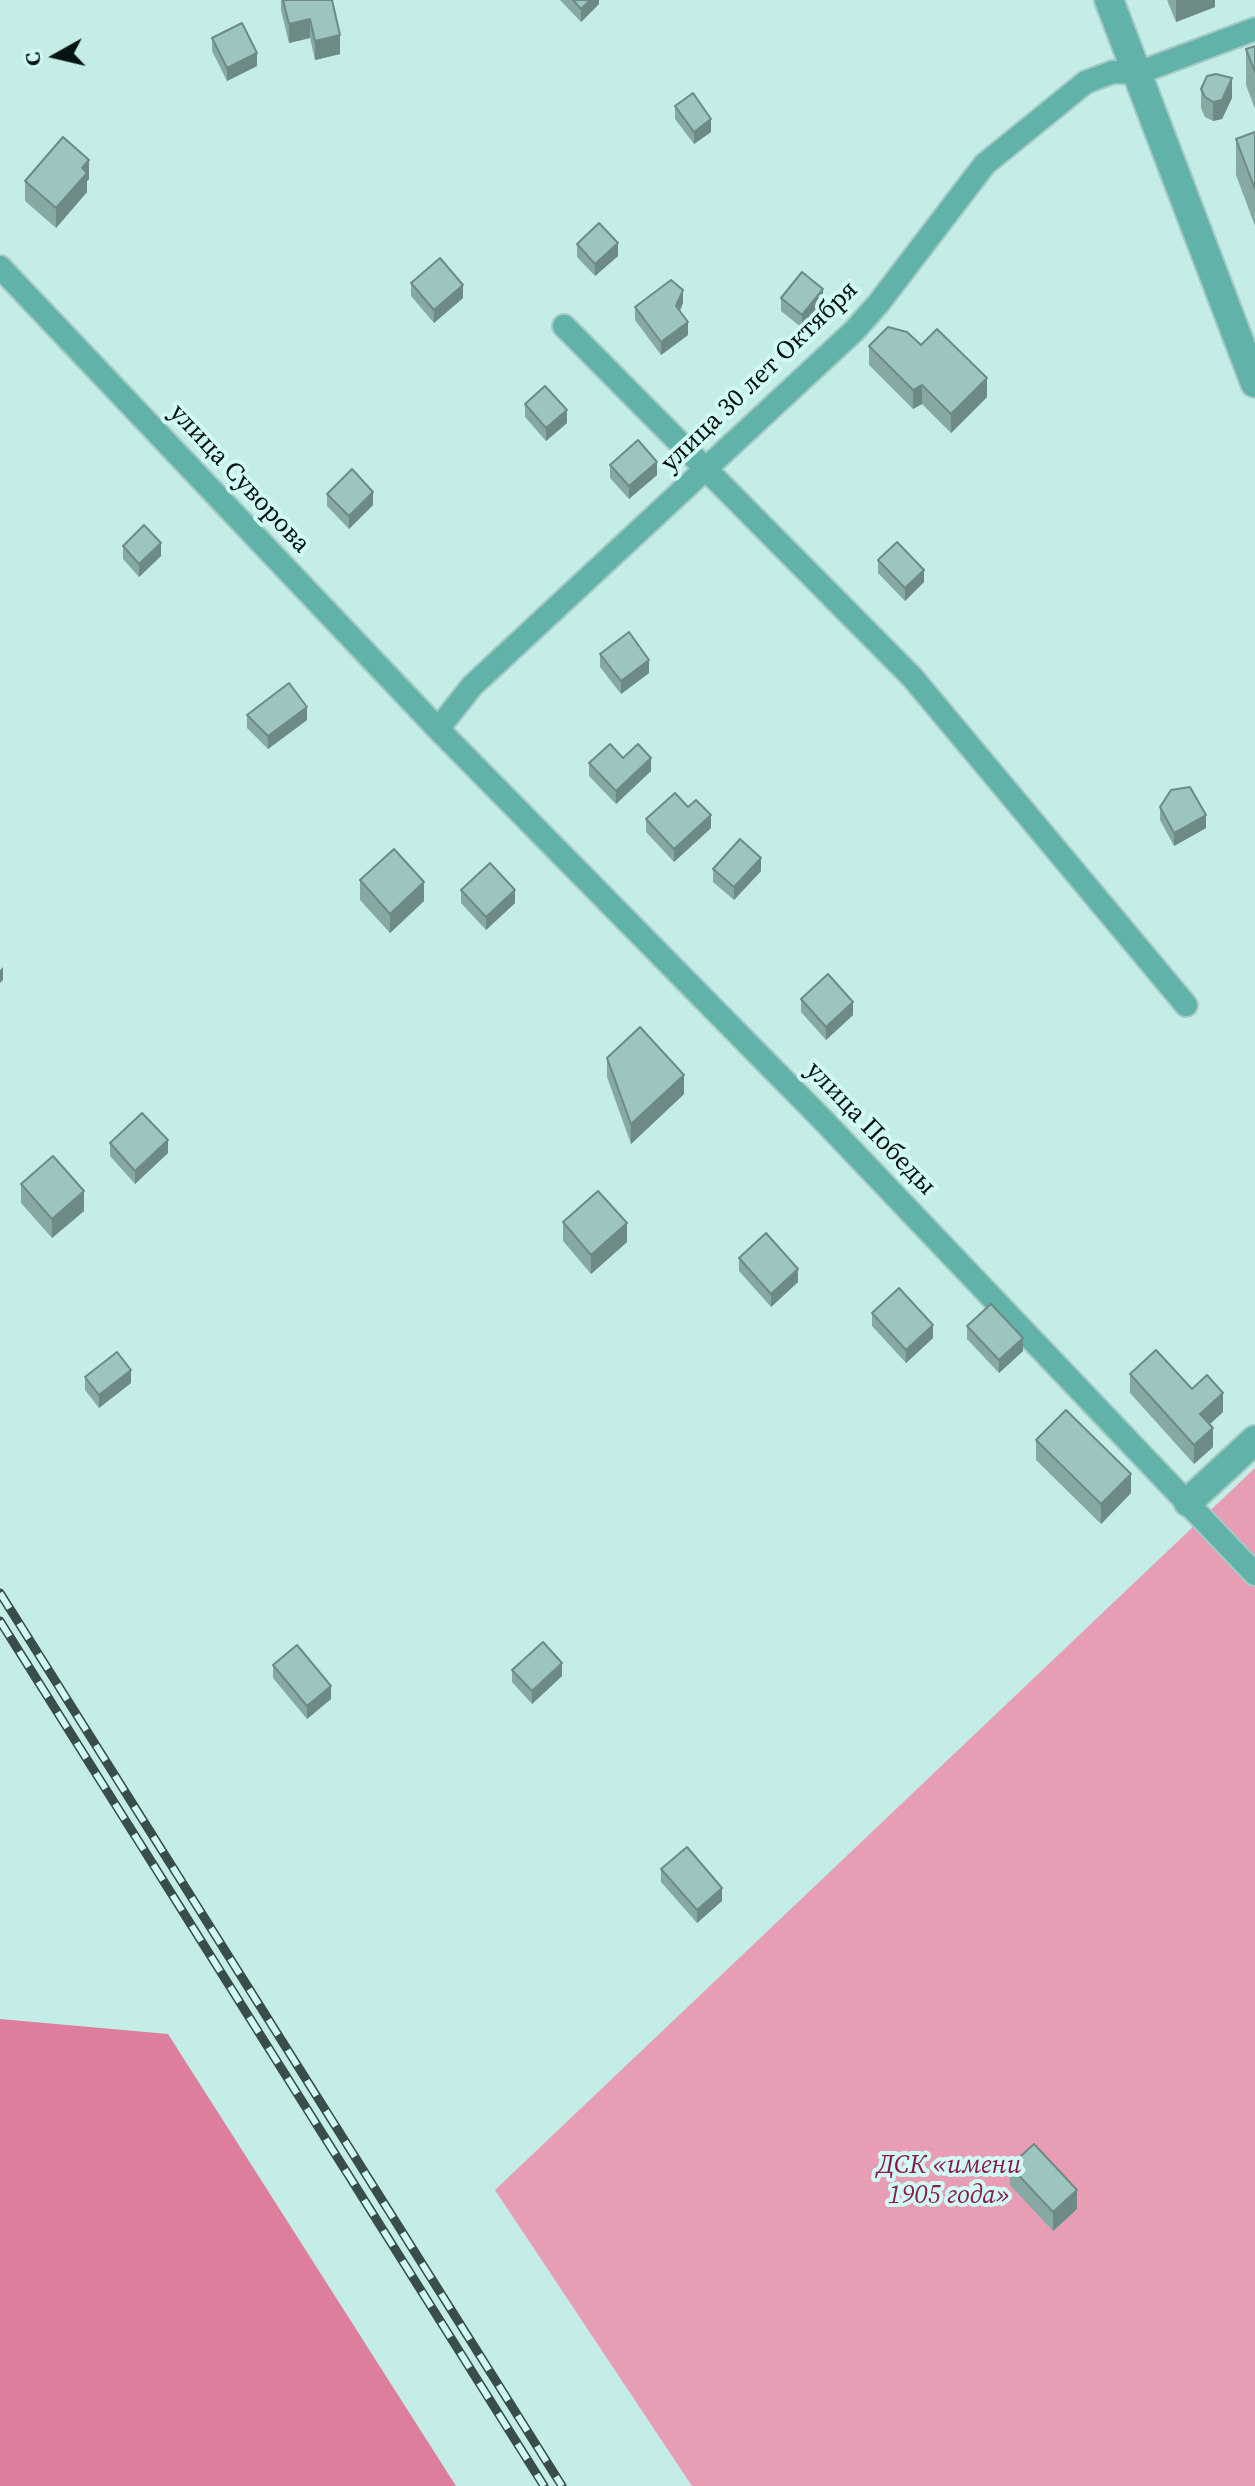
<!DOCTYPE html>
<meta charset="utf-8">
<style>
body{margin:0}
#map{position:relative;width:1255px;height:2486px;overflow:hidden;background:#c4ede7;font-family:"Source Serif 4",serif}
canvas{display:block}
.north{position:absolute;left:16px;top:16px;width:80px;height:80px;-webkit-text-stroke:6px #d1faf4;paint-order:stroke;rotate:262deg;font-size:22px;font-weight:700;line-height:32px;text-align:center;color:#051311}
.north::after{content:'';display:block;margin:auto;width:28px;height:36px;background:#051311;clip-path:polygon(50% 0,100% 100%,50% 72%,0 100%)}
</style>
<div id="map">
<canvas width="1255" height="2486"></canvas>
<div class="north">С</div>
</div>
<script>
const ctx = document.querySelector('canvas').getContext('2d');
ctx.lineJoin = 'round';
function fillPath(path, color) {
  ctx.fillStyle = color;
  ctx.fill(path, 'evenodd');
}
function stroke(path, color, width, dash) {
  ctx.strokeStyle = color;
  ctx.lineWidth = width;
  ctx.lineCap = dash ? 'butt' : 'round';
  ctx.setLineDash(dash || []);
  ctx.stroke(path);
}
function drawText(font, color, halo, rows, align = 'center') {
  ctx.font = font + ' "Source Serif 4",serif';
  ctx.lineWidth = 8;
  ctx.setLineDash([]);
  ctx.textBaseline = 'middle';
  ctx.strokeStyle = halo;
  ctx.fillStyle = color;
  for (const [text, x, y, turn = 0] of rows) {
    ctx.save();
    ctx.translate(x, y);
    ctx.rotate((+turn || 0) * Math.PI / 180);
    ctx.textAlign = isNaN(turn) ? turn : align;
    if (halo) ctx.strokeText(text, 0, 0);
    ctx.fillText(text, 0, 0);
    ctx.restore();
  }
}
const green = new Path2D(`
 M1255 1468V2486H692L495 2190Z`);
const forest = new Path2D(`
 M0 2019 168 2034 456 2486H0Z`);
const minor = new Path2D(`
 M0 267 438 729 823 1120 1255 1574
 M564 326 912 677 1186 1005
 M438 729 472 686 854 331 878 304 985 164 1086 82 1113 72 1138 73 1255 29`);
const tertiary = new Path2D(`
 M1109 0 1255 383
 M1188 1502 1255 1440`);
const rail = new Path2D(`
 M0 1593 562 2486
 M0 1621 544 2486`);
const wall = new Path2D(`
 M281 0H332L340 54 315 60 310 38 289 43 281 10Z
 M560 0H599V4L581 22Z
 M1167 0H1215V7L1176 22Z
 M212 38 257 66 227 81 212 51Z
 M1255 46V109L1246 85V49Z
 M1201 89 1232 98 1222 119 1213 121 1205 117 1201 108Z
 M675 106 711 132 694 144 675 119Z
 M1255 132V226L1236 175V139Z
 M89 179 87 181V192L56 228 25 201V181Z
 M577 244 618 256 595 276 577 257Z
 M411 283 463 298 434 323 411 296Z
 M781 298 823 302 802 328 781 311Z
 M683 303 680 311 688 335 661 355 635 320V307Z
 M921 345 987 397 951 433 922 404 913 409 869 365V346Z
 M525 404 567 423 546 441 525 417Z
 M610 465 657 475 629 499 610 478Z
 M327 494 373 505 349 529 327 506Z
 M123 546 161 556 139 577 123 559Z
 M878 560 924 582 905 601 878 573Z
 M600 654 649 673 621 694 600 667Z
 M247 715 307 720 268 749 247 728Z
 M623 758 651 771 616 804 589 776V763Z
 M688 807 711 828 674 862 646 832V819Z
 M1160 807 1206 828 1174 846 1160 820Z
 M713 869 761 871 734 900 713 882Z
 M360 880 424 901 390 933 360 900Z
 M461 890 515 903 486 930 461 903Z
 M801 999 853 1015 826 1040 801 1012Z
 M607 1058 684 1094 631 1144 607 1077Z
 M110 1143 168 1153 135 1184 110 1156Z
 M21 1184 84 1211 52 1238 21 1203Z
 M563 1222 627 1242 591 1274 563 1241Z
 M739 1258 798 1282 771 1307 739 1271Z
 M872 1313 933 1338 906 1363 872 1326Z
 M967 1326 1023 1351 999 1373 967 1339Z
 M1130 1374 1192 1389 1223 1412 1210 1424 1213 1447 1194 1464 1130 1393Z
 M85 1377 131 1383 99 1408 85 1390Z
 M1036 1440 1131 1493 1101 1524 1036 1460Z
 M273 1665 331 1699 307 1719 273 1678Z
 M512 1670 562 1676 532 1704 512 1682Z
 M661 1869 722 1901 697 1923 661 1882Z
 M1010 2166 1077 2209 1053 2231 1010 2185Z`);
const shadedWall = new Path2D(`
 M590 0H599V4L581 22V9Z
 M1176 0H1215V7L1176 22Z
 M310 19V38L289 43V24Z
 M340 35V54L315 60V41Z
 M257 53V66L227 81V68Z
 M1232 78V98L1222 119 1213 121V102Z
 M711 119V132L694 144V132Z
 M89 160V179L87 181V192L56 228V208L82 168Z
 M618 243V256L595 276V264Z
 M463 285V298L434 323V310Z
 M823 289V302L802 328V315Z
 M683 290V303L676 319V306Z
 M688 322V335L661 355V342Z
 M987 378V397L951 433V414Z
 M922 385V404L913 409V390Z
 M567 410V423L546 441V428Z
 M657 462V475L629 499V486Z
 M373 492V505L349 529V516Z
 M161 543V556L139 577V564Z
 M924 570V582L905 601V588Z
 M649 660V673L621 694V681Z
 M307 707V720L268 749V736Z
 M651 758V771L616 804V791Z
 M711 815V828L674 862V849Z
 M1206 815V828L1174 846V833Z
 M761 858V871L734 900V887Z
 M424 882V901L390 933V914Z
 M515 890V903L486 930V917Z
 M3 967V980L0 983V970Z
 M853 1002V1015L826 1040V1027Z
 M684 1075V1094L631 1144V1124Z
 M168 1140V1153L135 1184V1171Z
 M84 1191V1211L52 1238V1219Z
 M627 1223V1242L591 1274V1255Z
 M798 1269V1282L771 1307V1294Z
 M933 1325V1338L906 1363V1350Z
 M1023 1338V1351L999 1373V1360Z
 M131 1370V1383L99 1408V1395Z
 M1223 1393V1412L1200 1433V1414Z
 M1213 1428V1447L1194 1464V1445Z
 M1131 1474V1493L1101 1524V1504Z
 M562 1663V1676L532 1704V1691Z
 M331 1686V1699L307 1719V1706Z
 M722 1888V1901L697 1923V1910Z
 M1077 2190V2209L1053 2231V2212Z`);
const building = new Path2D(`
 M283 0H332L340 35 315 41 310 19 289 24Z
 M573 0H590L581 9Z
 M242 23 257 53 227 68 212 38Z
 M1255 46V72L1246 49Z
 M1216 74 1232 78 1222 100 1213 102 1205 97 1201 89 1207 76Z
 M693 93 711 119 694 132 675 106Z
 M1255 132V189L1236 139Z
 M63 137 89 160 82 168 87 173 56 208 25 181Z
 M599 223 618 243 595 264 577 244Z
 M440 258 463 285 434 310 411 283Z
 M802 272 823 289 802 315 781 298Z
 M671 280 683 290 676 306 688 322 661 342 635 307Z
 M888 327 907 332 921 345 937 329 987 378 951 414 922 385 913 390 869 346Z
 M545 386 567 410 546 428 525 404Z
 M638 440 657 462 629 486 610 465Z
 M352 469 373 492 349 516 327 494Z
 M144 525 161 543 139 564 123 546Z
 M897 542 924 570 905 588 878 560Z
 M629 632 649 660 621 681 600 654Z
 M289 683 307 707 268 736 247 715Z
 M610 744 623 758 638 744 651 758 616 791 589 763Z
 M1190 787 1206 815 1174 833 1160 807 1171 790Z
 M675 793 688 807 696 800 711 815 674 849 646 819Z
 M740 839 761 858 734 887 713 869Z
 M394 849 424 882 390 914 360 880Z
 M490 863 515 890 486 917 461 890Z
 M828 974 853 1002 826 1027 801 999Z
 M640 1027 684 1075 631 1124 607 1058Z
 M142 1113 168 1140 135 1171 110 1143Z
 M53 1156 84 1191 52 1219 21 1184Z
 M598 1191 627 1223 591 1255 563 1222Z
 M766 1233 798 1269 771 1294 739 1258Z
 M899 1288 933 1325 906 1350 872 1313Z
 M991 1304 1023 1338 999 1360 967 1326Z
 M1156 1350 1192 1389 1207 1375 1223 1393 1200 1414 1213 1428 1194 1445 1130 1374Z
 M117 1352 131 1370 99 1395 85 1377Z
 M1066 1410 1131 1474 1101 1504 1036 1440Z
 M543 1642 562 1663 532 1691 512 1670Z
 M297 1645 331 1686 307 1706 273 1665Z
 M687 1847 722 1888 697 1910 661 1869Z
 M1034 2144 1077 2190 1053 2212 1010 2166Z`);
const streetNames = [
 ["улица 30 лет Октября",760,377,-44],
 ["улица Суворова",239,479,47],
 ["улица Победы",870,1129,46]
];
const parkNames = [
 ["ДСК «имени",949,2166],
 ["1905 года»",949,2196]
];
fillPath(green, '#e79db3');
fillPath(forest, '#dc7e9c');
stroke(minor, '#a5cac5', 26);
stroke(tertiary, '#a5cac5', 32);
stroke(minor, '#61b2a8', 22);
stroke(tertiary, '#61b2a8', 28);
stroke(rail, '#394e4b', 9);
stroke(rail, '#d1faf4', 6, [18]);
fillPath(wall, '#87a9a4');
fillPath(shadedWall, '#6e8a86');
fillPath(building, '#9dc5bf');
stroke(building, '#6e8a86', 2);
drawText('26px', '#051311', '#d1faf4', streetNames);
drawText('italic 26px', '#8b1b4c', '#d1faf4', parkNames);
</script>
